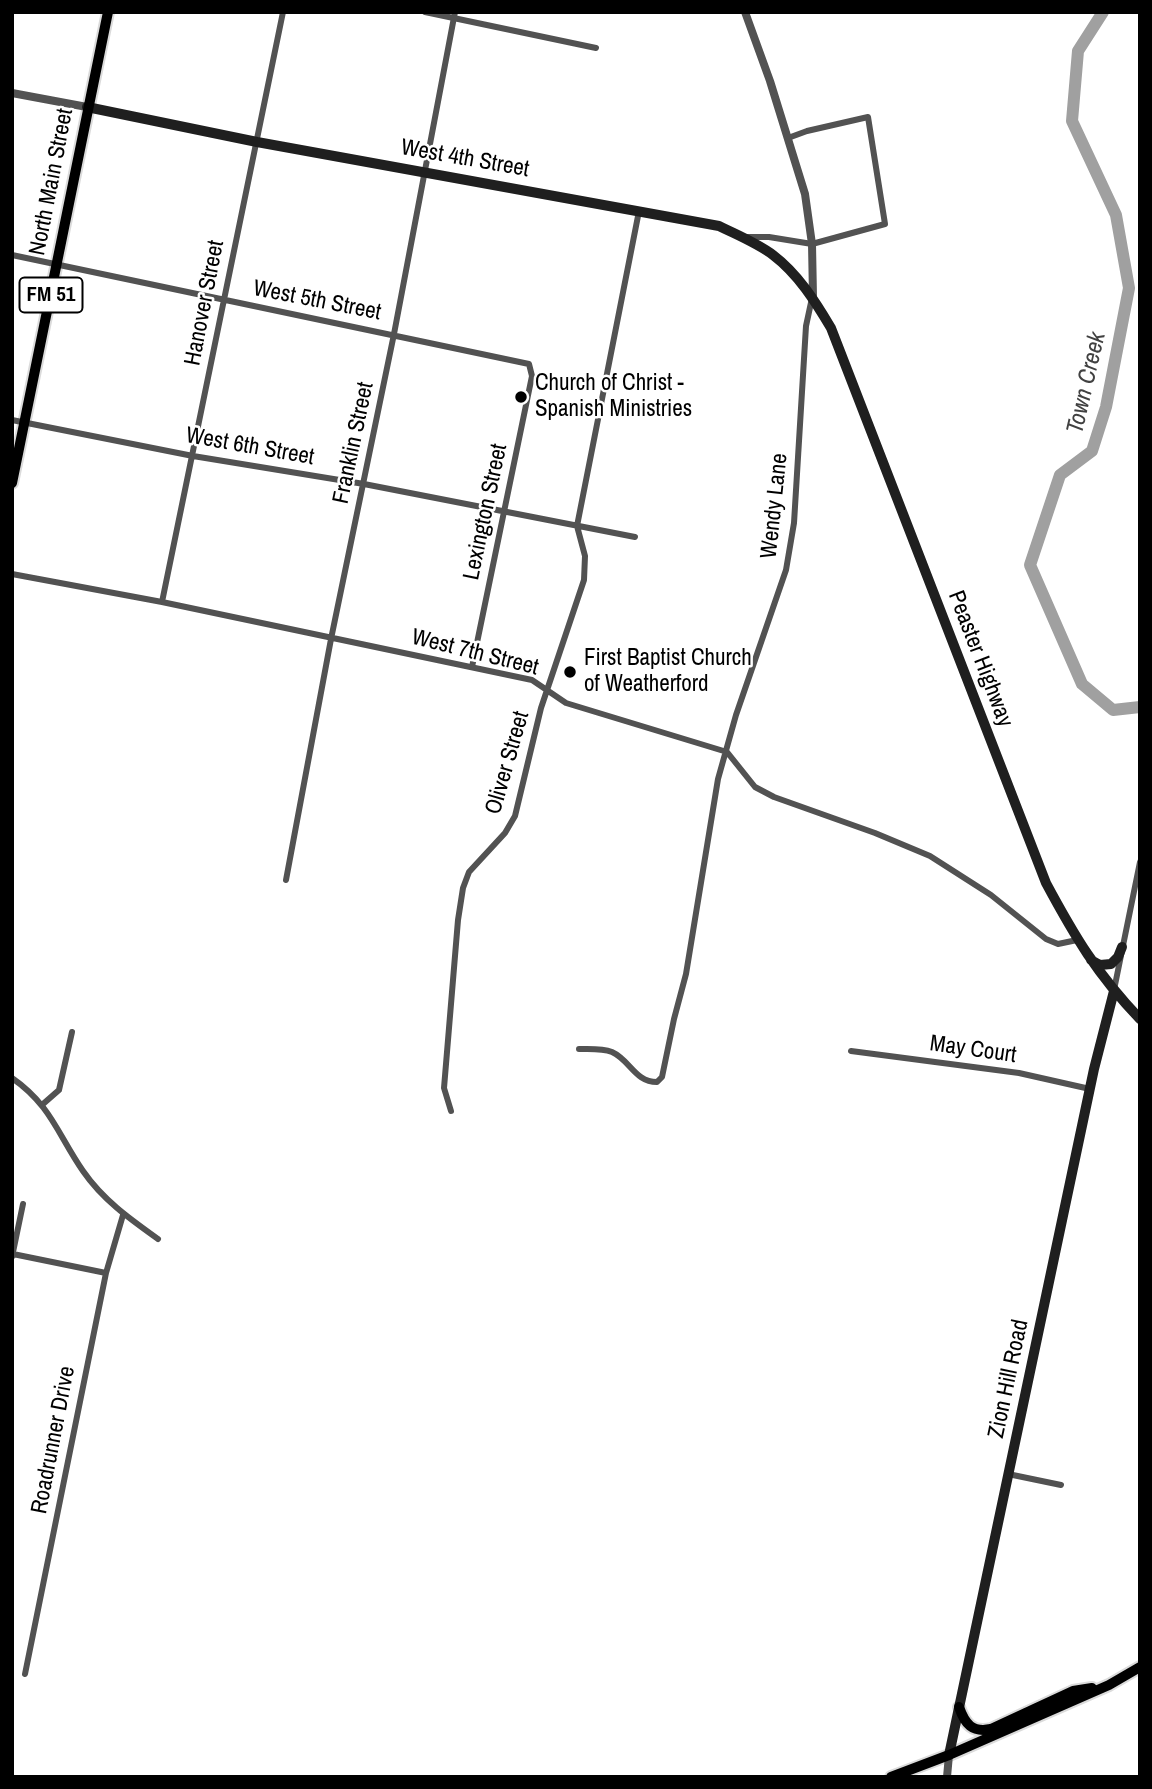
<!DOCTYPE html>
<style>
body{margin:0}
#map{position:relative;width:1152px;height:1789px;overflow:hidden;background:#fff;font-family:"Archivo Narrow",sans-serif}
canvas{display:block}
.frame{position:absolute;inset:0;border:14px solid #000;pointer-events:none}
</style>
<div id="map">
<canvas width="1152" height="1789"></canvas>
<div class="frame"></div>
</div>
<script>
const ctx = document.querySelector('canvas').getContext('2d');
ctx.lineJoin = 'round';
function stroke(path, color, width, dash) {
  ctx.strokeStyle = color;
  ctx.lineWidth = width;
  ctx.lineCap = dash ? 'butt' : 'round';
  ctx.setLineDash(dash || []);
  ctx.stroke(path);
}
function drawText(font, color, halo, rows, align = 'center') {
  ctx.font = font + ' "Archivo Narrow",sans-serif';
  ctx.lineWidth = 5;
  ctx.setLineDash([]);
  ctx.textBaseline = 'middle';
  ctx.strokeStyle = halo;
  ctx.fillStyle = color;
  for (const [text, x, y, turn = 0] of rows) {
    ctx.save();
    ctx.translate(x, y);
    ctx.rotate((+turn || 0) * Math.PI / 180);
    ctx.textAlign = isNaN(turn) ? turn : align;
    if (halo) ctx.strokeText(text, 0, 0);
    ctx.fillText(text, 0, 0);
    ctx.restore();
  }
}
const river = new Path2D(`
 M1103 12 1078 51 1072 121 1116 215 1129 288 1106 407 1092 451 1060 475 1030 565 1082 684 1113 710 1140 707`);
const minor = new Path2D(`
 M425 12 596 48
 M746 237H769L812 244 885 224 868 117 807 131 788 138
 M12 255 529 364 532 376 472 667
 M12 420 193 456 364 484 635 537
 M12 574 162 602 532 680 566 703 727 752 755 787 774 797 875 833 930 856 991 895 1046 939 1058 944 1077 940
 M162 602 283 12
 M286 880 331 639 394 334 455 12
 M1114 990 1140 862
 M579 1049C589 1049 602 1048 612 1052 630 1060 635 1082 657 1082L662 1077 674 1019 686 974 718 779 736 715 786 570 794 523 806 326 812 298
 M851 1051 1019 1073 1090 1089
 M12 1078C51 1105 58 1135 83 1171 103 1200 130 1219 158 1239
 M43 1104 59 1090 72 1032
 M451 1111 444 1088 458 920 463 888 469 872 505 833 515 816 541 708 584 580 585 556 577 526 639 211
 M13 1254 106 1273
 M12 1257 23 1204
 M1008 1474 1061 1485
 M25 1674 106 1273 123 1215`);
const tertiary = new Path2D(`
 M745 12 770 81 805 194 812 244 813 297
 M12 93 87 107
 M947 1777 949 1755`);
const secondary = new Path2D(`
 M87 107 257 142 719 226C737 235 757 243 773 255 798 274 815 301 831 328L1046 883C1075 937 1097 974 1140 1019
 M1091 960 1100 965 1111 964 1118 957 1122 947
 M949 1755 1094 1069 1114 991`);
const primary = new Path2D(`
 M12 483 108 12
 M959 1707C965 1724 972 1733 991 1729L1073 1691 1092 1688
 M891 1777 949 1755 1109 1685 1140 1667`);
const markers = [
 [521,397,7,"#000"],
 [570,672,7,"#000"]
];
const shields = [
 [51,295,63]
];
const shieldNames = [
 ["FM 51",51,295]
];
const streetNames = [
 ["West 4th Street",465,159,10],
 ["North Main Street",52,182,-79],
 ["West 5th Street",317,301,11],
 ["Hanover Street",205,303,-79],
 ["Franklin Street",354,443,-78],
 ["West 6th Street",250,447,10],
 ["Wendy Lane",775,506,-84],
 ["Lexington Street",486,512,-78],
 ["West 7th Street",475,653,14],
 ["Peaster Highway",980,659,69],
 ["Oliver Street",508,763,-74],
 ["May Court",973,1050,8],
 ["Zion Hill Road",1009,1379,-78],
 ["Roadrunner Drive",54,1440,-79]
];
const poiNames = [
 ["Church of Christ -",535,384],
 ["Spanish Ministries",535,410],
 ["First Baptist Church",584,659],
 ["of Weatherford",584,685]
];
const waterNames = [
 ["Town Creek",1087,383,-77]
];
stroke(river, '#a0a0a0', 12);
stroke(primary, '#dbdbdb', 14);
stroke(minor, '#525252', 6);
stroke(tertiary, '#525252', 8);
stroke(secondary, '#1f1f1f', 10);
stroke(primary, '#000', 10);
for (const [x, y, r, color] of markers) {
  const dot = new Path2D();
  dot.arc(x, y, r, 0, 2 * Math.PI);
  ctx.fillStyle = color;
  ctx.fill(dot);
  stroke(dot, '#fff', 2.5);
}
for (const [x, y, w] of shields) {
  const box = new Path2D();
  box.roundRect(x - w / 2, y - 17.5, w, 35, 5);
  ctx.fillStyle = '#fff';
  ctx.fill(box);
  stroke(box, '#000', 2);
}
drawText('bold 21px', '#000', null, shieldNames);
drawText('23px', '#000', '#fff', streetNames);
drawText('23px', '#000', '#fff', poiNames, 'left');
drawText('italic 24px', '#414141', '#fff', waterNames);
</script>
